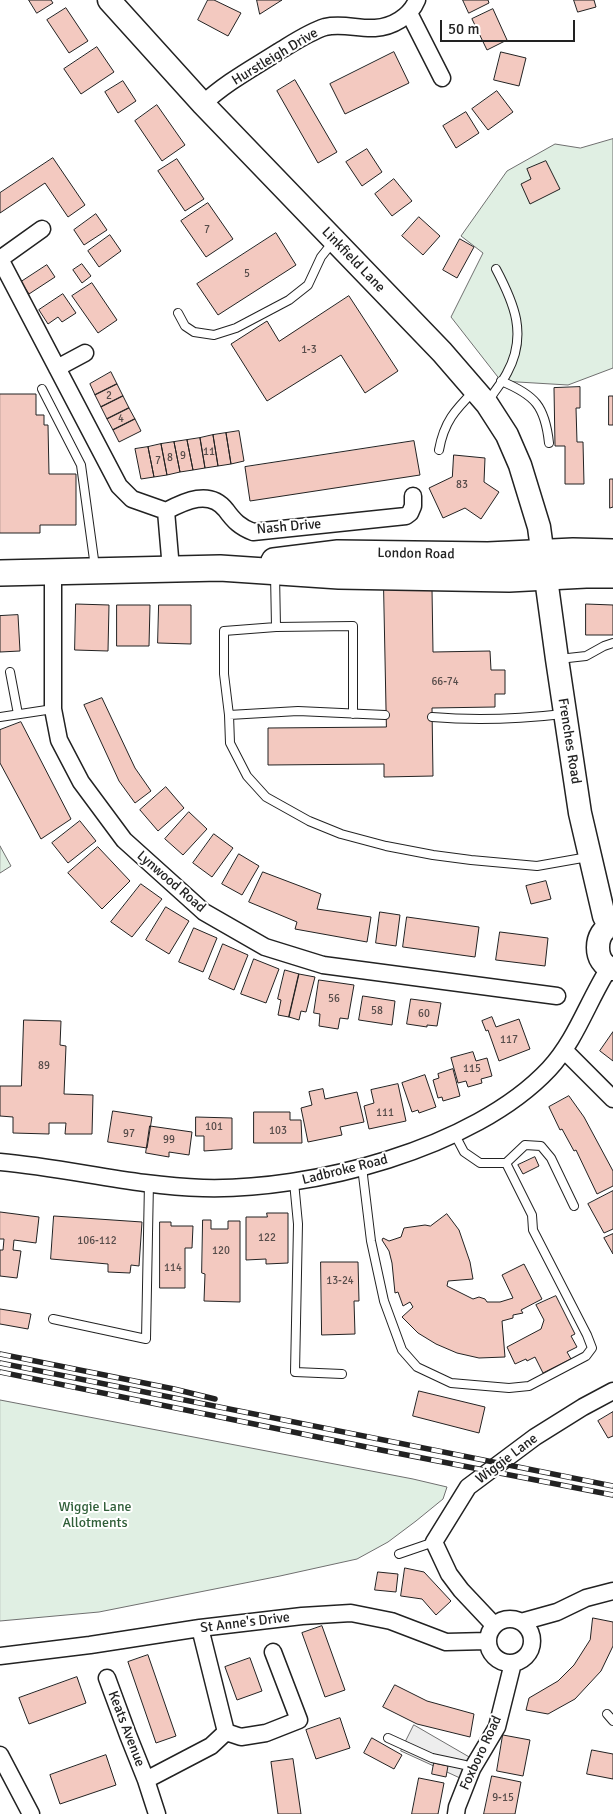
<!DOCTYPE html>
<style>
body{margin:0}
#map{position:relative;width:613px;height:1814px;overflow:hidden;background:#fff;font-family:Signika,sans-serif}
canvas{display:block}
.scale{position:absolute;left:440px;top:20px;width:135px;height:22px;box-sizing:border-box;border:2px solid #222;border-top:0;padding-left:6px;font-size:15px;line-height:18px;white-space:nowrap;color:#222;-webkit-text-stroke:4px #fff;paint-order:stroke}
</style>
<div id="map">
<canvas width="613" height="1814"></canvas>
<div class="scale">50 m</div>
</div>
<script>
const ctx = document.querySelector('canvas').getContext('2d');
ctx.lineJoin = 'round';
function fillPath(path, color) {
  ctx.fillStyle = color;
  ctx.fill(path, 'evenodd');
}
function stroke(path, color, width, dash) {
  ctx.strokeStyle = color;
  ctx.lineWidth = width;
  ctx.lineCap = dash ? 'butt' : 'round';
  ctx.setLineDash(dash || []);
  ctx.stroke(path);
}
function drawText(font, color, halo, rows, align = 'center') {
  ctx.font = font + ' Signika,sans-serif';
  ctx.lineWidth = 4;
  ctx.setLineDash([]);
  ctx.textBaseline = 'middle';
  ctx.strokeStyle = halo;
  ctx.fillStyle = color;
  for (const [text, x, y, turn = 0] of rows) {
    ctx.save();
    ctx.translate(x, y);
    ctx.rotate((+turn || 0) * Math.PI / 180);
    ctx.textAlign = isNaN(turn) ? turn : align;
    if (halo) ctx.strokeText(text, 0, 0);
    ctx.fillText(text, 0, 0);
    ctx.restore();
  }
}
const green = new Path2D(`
 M613 139V368L568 385 501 381 451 317 483 253 461 236 507 171 555 144 580 148Z
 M0 846 11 866 0 873Z
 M0 1400 413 1479 447 1487 443 1499 416 1521 388 1542 357 1559 280 1576 99 1612 0 1621Z`);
const parking = new Path2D(`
 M414 1725 471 1758 465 1766 460 1778 401 1751Z`);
const building = new Path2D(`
 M29 0H51L53 3 37 13Z
 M208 0H214L241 13 228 36 198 20Z
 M257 0H282L260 14Z
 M463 0H488L489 3 469 13Z
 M574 0H594L596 7 578 12Z
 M66 8 88 41 69 53 47 20Z
 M493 9 507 40 487 50 472 19Z
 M97 47 114 72 81 94 64 69Z
 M394 52 409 83 345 114 330 84Z
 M501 52 526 58 519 86 494 80Z
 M295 80 337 152 318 163 277 91Z
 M123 81 136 101 118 113 105 92Z
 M497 91 513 112 488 130 472 109Z
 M157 105 185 145 162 161 135 121Z
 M466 112 479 133 456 148 443 126Z
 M367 149 382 172 362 186 346 162Z
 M53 158 85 205 68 217 45 183 0 213V193Z
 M177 159 204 199 185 211 158 171Z
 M546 161 560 189 530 204 521 184 531 179 527 169Z
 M394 179 412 201 392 216 375 194Z
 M208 203 233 239 206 257 181 221Z
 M96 214 107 230 84 245 74 230Z
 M419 217 440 236 423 255 402 236Z
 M276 233 296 265 218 315 197 284Z
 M110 235 121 251 99 267 88 251Z
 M460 239 474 247 457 278 443 270Z
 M82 264 91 276 82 283 73 270Z
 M47 265 55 277 29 294 21 282Z
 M92 283 117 320 98 333 72 296Z
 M63 294 76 313 62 322 58 317 48 324 39 310Z
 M349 296 398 371 365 393 341 355 267 401 231 344 267 321 279 341Z
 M111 372 117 384 95 395 90 384Z
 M117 384 123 396 101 407 95 395Z
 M580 387V408H576L577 442H583L584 484H565V446H555L554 388Z
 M0 394H36V415H44V425H48L49 474H76V525H40V533H0Z
 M123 396 129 408 107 419 101 407Z
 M609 396H613V425H609Z
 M129 408 135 419 113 430 107 419Z
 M135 419 141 431 119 442 113 430Z
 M239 431 244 461 231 464 226 433Z
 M226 433 231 464 218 466 213 435Z
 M213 435 218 466 205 468 200 438Z
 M200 438 205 468 193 470 187 440Z
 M187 440 193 470 180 472 174 442Z
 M414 441 420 475 250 501 245 467Z
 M174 442 180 472 167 475 161 444Z
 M161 444 167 475 154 477 148 447Z
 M148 447 154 477 141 479 135 449Z
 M454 455 485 458 484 482 499 492 481 519 465 508 443 518 429 488 452 477Z
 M610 479H613V507L610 508Z
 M384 589H432L433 652 490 651 491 670H505V694H495V707L432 708 433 776 384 777V764L268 765V728L386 727Z
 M76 604 109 605 108 651 75 650Z
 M586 604 613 605V635H586Z
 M117 605H150L149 646H117Z
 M159 605H191V644L158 643Z
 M18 615 20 651 0 652V616Z
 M102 698 135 768 151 791 135 803 119 781 84 705Z
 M21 722 71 819 41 839 0 763V730Z
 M166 787 184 808 158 831 140 810Z
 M189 812 207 829 183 855 165 839Z
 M80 821 96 841 68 863 52 843Z
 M214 834 233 848 212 877 193 863Z
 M98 847 130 881 102 909 68 873Z
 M239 854 259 866 242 895 222 884Z
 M263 872 321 894 317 909 371 917 367 942 295 929 297 922 249 902Z
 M546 881 551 899 531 904 526 886Z
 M141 884 162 899 132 937 111 922Z
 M166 907 189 921 169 954 146 940Z
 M380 912 400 915 396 946 376 943Z
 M407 917 479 927 475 957 403 947Z
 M194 928 217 938 203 972 179 962Z
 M500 932 548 938 545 966 496 960Z
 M223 944 248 955 234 990 209 979Z
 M254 959 279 969 266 1003 241 994Z
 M285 970 299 974 289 1017 278 1015 281 1000 278 999Z
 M299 974 315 977 306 1012 301 1011 299 1020 289 1017Z
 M319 980 354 985 348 1019 340 1018 338 1029 319 1026 320 1014 314 1013Z
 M363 996 395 1001 392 1025 359 1020Z
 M411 999 441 1003 437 1026 427 1025V1027L407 1024Z
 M492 1017 496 1027 519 1019 530 1049 499 1061 488 1030 486 1031 482 1021Z
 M24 1020 61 1021 60 1045 66 1046 64 1094 93 1095 92 1134H65L66 1123H49V1134L13 1133V1117L0 1116V1086H21Z
 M613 1032V1061L600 1051Z
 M473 1052 476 1061 487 1058 492 1076 481 1079 482 1083 468 1087 466 1081 458 1083 451 1058Z
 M453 1069 460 1096 443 1101 442 1097 438 1098 433 1080 439 1078 438 1074Z
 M425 1075 436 1107 419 1113 418 1110 412 1112 402 1083Z
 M398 1084 406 1121 369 1129 364 1106 374 1103 371 1090Z
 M323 1089 325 1099 357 1092 364 1122 340 1127 342 1135 308 1142 301 1108 312 1105 309 1092Z
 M569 1096 584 1117 613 1171V1186L597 1194 576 1150 574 1151 562 1129 560 1130 549 1107Z
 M113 1111 152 1117 147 1148 108 1142Z
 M254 1112H290V1120H301L302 1143H254Z
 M196 1117 232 1118V1149L204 1151V1136H196Z
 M150 1126 192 1132 189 1155 169 1152V1157L146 1153Z
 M535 1157 539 1166 523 1174 518 1165Z
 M613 1191V1229L604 1233 588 1204Z
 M0 1212 39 1217 36 1243 14 1240 13 1250 21 1251 17 1278 0 1276V1250H3L4 1239H0Z
 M267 1213H288V1263L266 1264V1259L246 1260V1217H267Z
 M447 1214 459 1230 470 1262 473 1279 448 1281 447 1286 473 1299 479 1297 485 1299 487 1302H500L513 1298 502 1275 524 1264 542 1299 521 1310 523 1313 513 1315V1318L502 1321 505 1357 479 1358 457 1353 436 1344 418 1333 402 1317 413 1307 410 1302 403 1306 398 1292 395 1293 392 1263 389 1251 382 1240 383 1238 389 1241 401 1237 404 1228 425 1225 430 1226Z
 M54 1216 142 1222 139 1266 131 1265 130 1273 108 1272V1264L51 1259Z
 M203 1220H211V1229H228V1221H240V1302L204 1301 205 1274 202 1273Z
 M160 1222H171V1226H193L192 1248H185V1288H160Z
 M613 1234V1254L604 1238Z
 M321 1262H358L359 1301H354L355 1334 322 1335Z
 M556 1296 575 1334 571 1336 577 1347 567 1352 571 1359 543 1373 535 1357 527 1361 526 1359 515 1364 507 1347 541 1329 544 1320 536 1305Z
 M0 1309 31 1314 28 1329 0 1324Z
 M419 1391 485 1407 479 1433 413 1416Z
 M613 1412V1436L608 1438 598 1421Z
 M405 1568 424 1572 451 1601 436 1615 422 1599 401 1596Z
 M378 1572 398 1574 396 1592 375 1590Z
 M593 1618 613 1622V1646L601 1671 575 1699 548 1714 526 1710 529 1698 558 1681 574 1665 590 1640Z
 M322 1626 345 1690 325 1697 302 1633Z
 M148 1655 176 1736 156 1743 128 1662Z
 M250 1658 262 1691 237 1700 225 1667Z
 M77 1677 86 1703 29 1724 19 1698Z
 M395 1685 427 1701 474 1714 470 1737 417 1724 383 1707Z
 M340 1718 350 1748 316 1759 306 1730Z
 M503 1735 530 1740 523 1776 497 1771Z
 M372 1738 402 1755 394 1769 364 1753Z
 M592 1750 613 1754V1779L587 1774Z
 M106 1755 116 1785 60 1804 50 1775Z
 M293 1759 301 1814H278L271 1762Z
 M434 1763 448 1766 446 1777 432 1774Z
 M492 1776 521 1782 515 1814H484Z
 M419 1778 444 1783 438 1814H412Z`);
const lane = new Path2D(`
 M178 313 185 326 194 332 214 335 236 328 289 300 308 285 321 257 333 242
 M501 381C535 395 545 406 549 443
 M42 389 81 465 95 567
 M488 402C494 391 502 383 507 373 528 335 514 303 496 269
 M439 450C444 422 455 410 474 391
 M275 574 276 627
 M559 659 586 656 604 646 613 643
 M10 672 18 714
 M353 714V626L276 627 224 631V674L229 715 230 743 247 776 266 797 309 821 341 834 386 846 433 855 471 860 537 866 588 857
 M229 715 298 711 385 715
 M0 717 53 709
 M432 717C476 721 520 719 563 714
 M454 1133 464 1152 480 1163H506L525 1145 541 1146 551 1158 574 1206
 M362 1167 371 1241 384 1301 402 1350 417 1367 451 1383 509 1388 529 1386 586 1356 592 1348 587 1335 533 1230 532 1215 506 1163
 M294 1182 298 1224 295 1372 342 1374
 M53 1319 146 1339 149 1182
 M399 1554 434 1542
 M607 1714 613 1721
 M388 1738 432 1758 465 1765 472 1769`);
const street = new Path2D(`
 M409 13 442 78
 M203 104C225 83 253 68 278 52 293 43 309 32 325 27 342 23 358 29 375 28 392 27 410 17 417 0
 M42 229 0 259 119 486 132 499 166 511C185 501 210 489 226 510 234 521 240 527 253 532L406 516 410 513 413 506V496
 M57 368 85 353
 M166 511 171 569
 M53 573V709L59 740 81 782 124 840 204 912 265 947 323 965 557 996
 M564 1050 613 1099
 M0 1162C68 1168 135 1186 203 1188 310 1191 474 1149 549 1069 576 1040 588 1001 609 968
 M488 1641a22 22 0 1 1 44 0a22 22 0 1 1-44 0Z
 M521 1622 557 1612 586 1598 613 1591
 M494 1625 461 1590 449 1574 434 1542 468 1487 535 1437 583 1407 613 1391
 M0 1656 90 1645 200 1628 302 1616 351 1613 391 1621 446 1642 487 1641
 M107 1678 128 1735 146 1780
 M226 1732 241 1737 266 1733 299 1720 273 1652
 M0 1755 31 1814
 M157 1814 146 1780 211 1746 226 1732 200 1628
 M456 1814 457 1807 472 1769 497 1727 513 1663`);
const secondary = new Path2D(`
 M109 0 203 104 442 352 487 404 507 435 520 465 539 527 557 659 580 813 604 916 609 926
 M613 925C593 931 593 964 613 969`);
const primary = new Path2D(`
 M274 561 338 553 488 555 573 551 613 552
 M0 573 220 568 339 576 509 579 586 575H613`);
const rail = new Path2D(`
 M0 1354 174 1389 215 1399
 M0 1363 613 1486
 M0 1372 381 1450 613 1495`);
const numberNames = [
 ["7",207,230],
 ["5",247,274],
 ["1-3",309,350],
 ["2",109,396],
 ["4",121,419],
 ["11",209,452],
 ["9",183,456],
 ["8",170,458],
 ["7",158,461],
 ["83",462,485],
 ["66-74",445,682],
 ["56",334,999],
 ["58",377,1011],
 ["60",424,1014],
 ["117",509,1040],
 ["89",44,1066],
 ["115",472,1069],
 ["111",385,1113],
 ["101",214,1127],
 ["103",278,1131],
 ["97",129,1134],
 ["99",169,1140],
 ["122",267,1238],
 ["106-112",97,1241],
 ["120",221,1251],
 ["114",173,1268],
 ["13-24",340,1281],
 ["9-15",503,1798]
];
const streetNames = [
 ["Hurstleigh Drive",275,57,-31],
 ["Linkfield Lane",353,260,46],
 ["Nash Drive",289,527,-5],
 ["London Road",416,554,1],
 ["Frenches Road",569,741,81],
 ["Lynwood Road",171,882,41],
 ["Ladbroke Road",345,1170,-14],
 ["Wiggie Lane",507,1459,-37],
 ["St Anne's Drive",245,1623,-7],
 ["Keats Avenue",126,1729,69],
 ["Foxboro Road",481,1753,-65]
];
const parkNames = [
 ["Wiggie Lane",95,1507],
 ["Allotments",95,1523]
];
fillPath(green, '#e0efe3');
stroke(green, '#6f6f6f', 1);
fillPath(parking, '#ededed');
stroke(parking, '#6f6f6f', 1);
fillPath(building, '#f3c9c0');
stroke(building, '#222', 1);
stroke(lane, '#222', 10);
stroke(street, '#222', 19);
stroke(secondary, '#222', 25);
stroke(primary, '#222', 28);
stroke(lane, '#fff', 8);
stroke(street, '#fff', 16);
stroke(secondary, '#fff', 22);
stroke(primary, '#fff', 25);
stroke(rail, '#222', 5.5);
stroke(rail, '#fff', 4, [11]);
drawText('11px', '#564c4a', null, numberNames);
drawText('14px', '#222', '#fff', streetNames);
drawText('14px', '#2f5e38', '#fff', parkNames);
</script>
